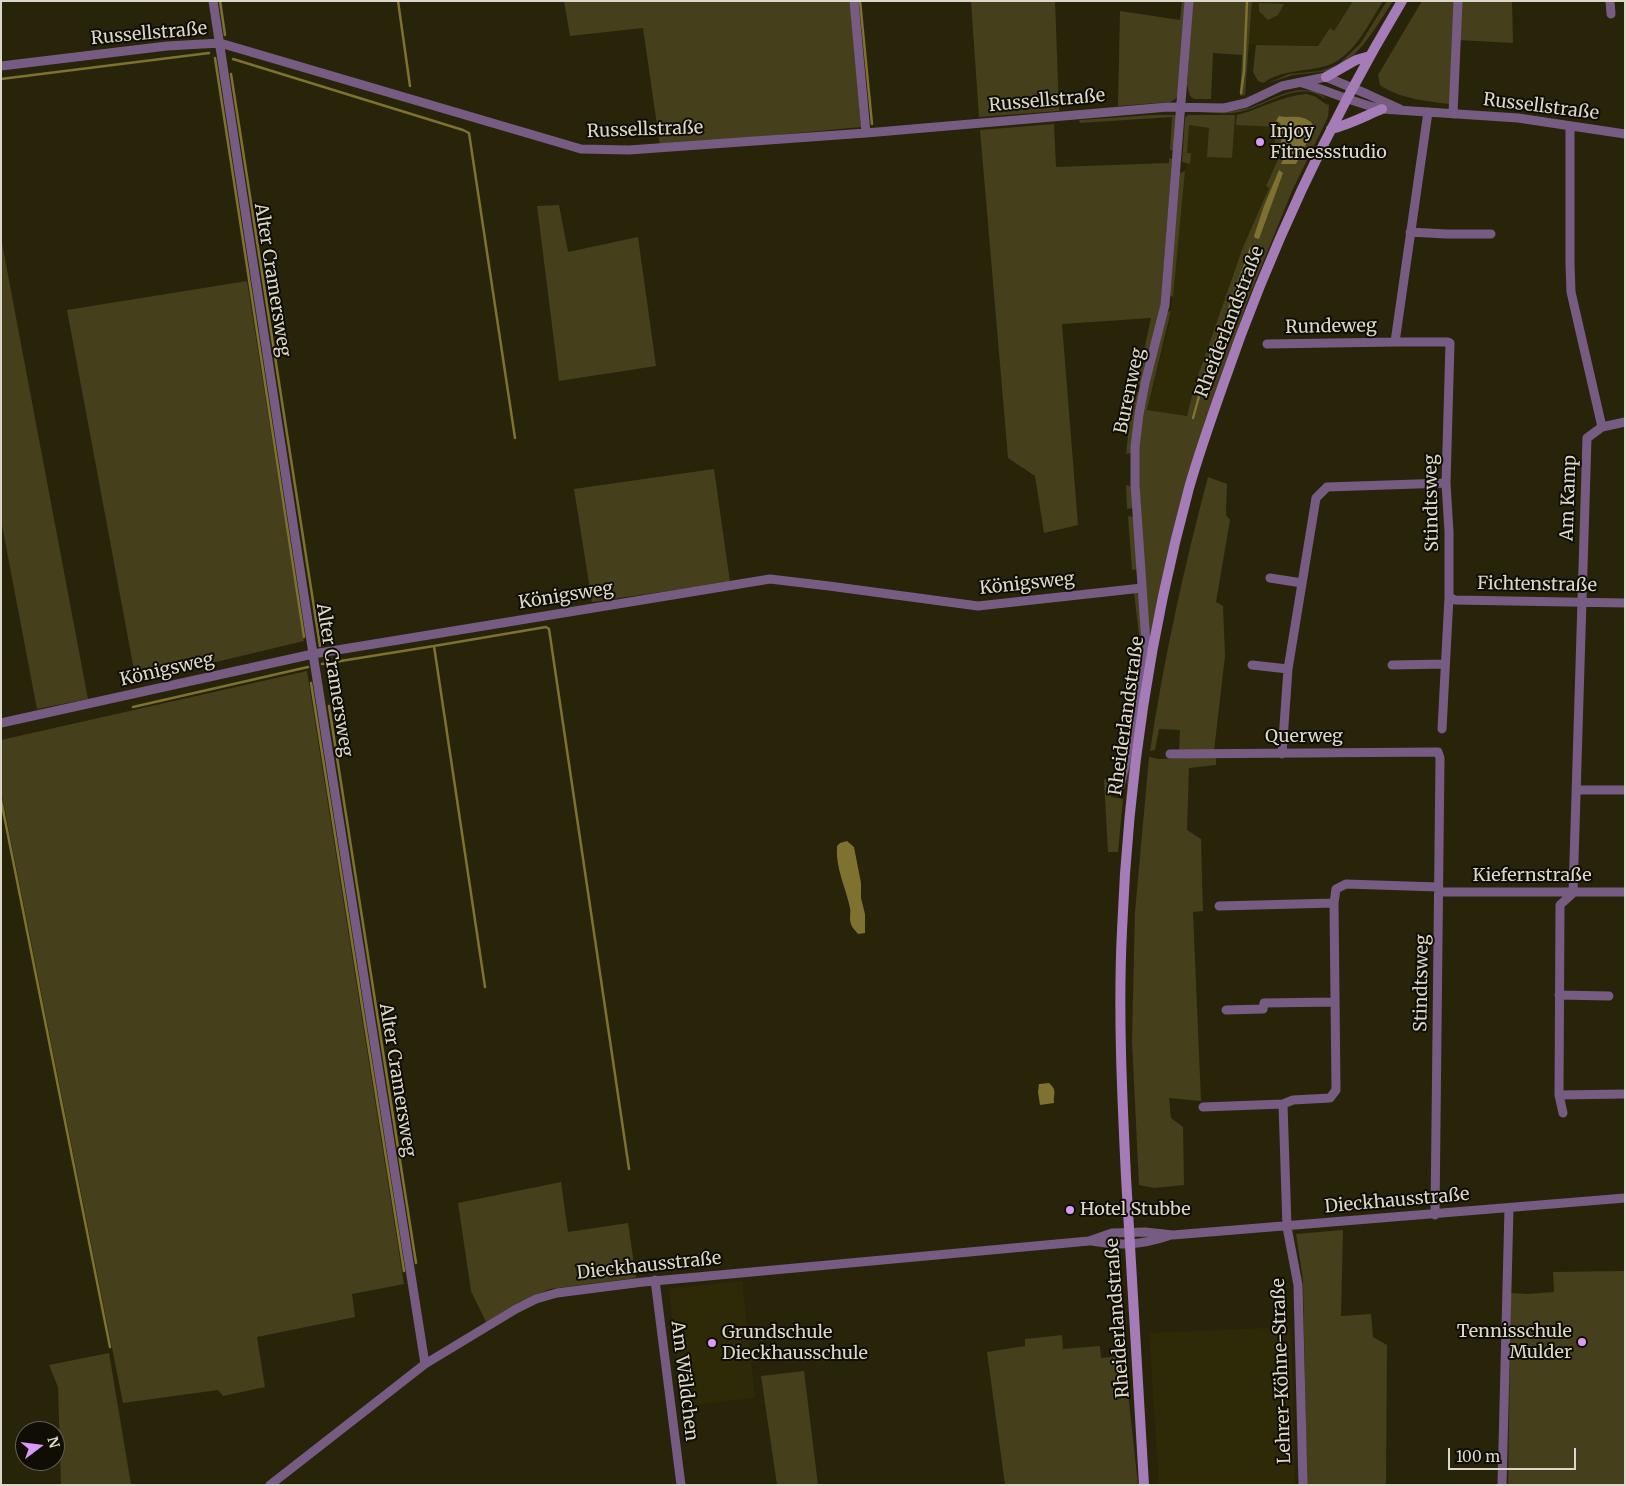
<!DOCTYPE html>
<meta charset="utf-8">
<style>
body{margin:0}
#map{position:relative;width:1626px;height:1486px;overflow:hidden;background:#28240a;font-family:Merriweather,serif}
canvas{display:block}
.frame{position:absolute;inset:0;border:2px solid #dbd8c9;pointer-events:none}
.north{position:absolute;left:15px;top:1421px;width:50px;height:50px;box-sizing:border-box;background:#0f0d04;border:1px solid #615e53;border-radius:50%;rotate:75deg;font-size:14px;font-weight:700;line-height:20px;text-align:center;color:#dbd8c9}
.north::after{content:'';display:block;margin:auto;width:18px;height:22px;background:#da9af6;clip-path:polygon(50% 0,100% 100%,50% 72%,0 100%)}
.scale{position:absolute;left:1448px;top:1448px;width:128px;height:22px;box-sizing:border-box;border:2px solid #dbd8c9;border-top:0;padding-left:6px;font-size:15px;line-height:18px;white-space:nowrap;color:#dbd8c9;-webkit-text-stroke:4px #0f0d04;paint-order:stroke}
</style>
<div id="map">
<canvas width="1626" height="1486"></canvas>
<div class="frame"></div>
<div class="north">N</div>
<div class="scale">100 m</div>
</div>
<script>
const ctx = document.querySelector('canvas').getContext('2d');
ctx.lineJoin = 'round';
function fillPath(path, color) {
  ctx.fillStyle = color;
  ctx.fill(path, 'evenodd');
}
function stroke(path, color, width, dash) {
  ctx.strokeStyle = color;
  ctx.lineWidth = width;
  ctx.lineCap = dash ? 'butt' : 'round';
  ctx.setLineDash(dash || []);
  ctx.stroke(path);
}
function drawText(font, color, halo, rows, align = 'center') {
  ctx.font = font + ' Merriweather,serif';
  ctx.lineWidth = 4;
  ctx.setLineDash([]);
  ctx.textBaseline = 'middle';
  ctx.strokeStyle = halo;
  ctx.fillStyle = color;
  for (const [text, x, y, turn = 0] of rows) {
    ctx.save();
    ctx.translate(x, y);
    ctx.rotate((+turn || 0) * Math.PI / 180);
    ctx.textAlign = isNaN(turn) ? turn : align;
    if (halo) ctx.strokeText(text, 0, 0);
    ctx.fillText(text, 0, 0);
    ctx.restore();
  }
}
const built = new Path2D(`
 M1252 1H1353L1334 31 1330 29 1318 46 1249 44Z
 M1306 103 1243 247 1194 387 1187 416 1147 411 1170 321 1190 121 1193 115H1237Z
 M742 1281 755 1398 682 1406 669 1289Z
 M1291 1327 1295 1485H1159L1149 1333Z`);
const green = new Path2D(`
 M564 1H850L861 127 660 146 643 28 570 36Z
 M971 1H1055L1059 111 979 117Z
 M1182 1H1185L1178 96 1175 99 1170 102 1118 106 1120 11 1180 20Z
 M1193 1H1252L1245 95 1240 96 1242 55 1213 53 1211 99H1194L1190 96 1187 85Z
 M1353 1H1383C1368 25 1352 61 1322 67 1301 72 1282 70 1263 83L1258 81 1253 72 1256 45 1318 46 1330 28 1334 31Z
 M1387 1H1393C1378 23 1364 51 1340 65V63L1360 44Z
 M1422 1H1512L1513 43 1458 40 1455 105C1429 101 1402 100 1380 85L1378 75Z
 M1259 3 1284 4 1278 15 1268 20 1259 11Z
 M1335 66 1337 67 1329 71 1293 75 1268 83 1289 74 1320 71Z
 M1301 90 1315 91 1326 98H1324C1298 79 1266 107 1239 112 1223 115 1207 112 1191 111L1194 110C1213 111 1231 113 1249 108 1267 102 1281 92 1301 90Z
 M1306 94C1320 96 1319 102 1329 105L1328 117 1292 191 1249 297 1217 387 1188 481 1125 813 1128 774 1149 640 1137 449 1144 401 1167 312 1171 311 1147 410 1187 416 1194 387 1243 247 1269 188 1266 186 1281 153 1275 149V127L1236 125 1237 115C1260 109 1282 96 1306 94Z
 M1153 115H1177L1176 151 1170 150 1172 117 1080 123 1079 120Z
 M1188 115H1235L1232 158 1207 157 1209 128 1189 125 1187 153H1191L1190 164 1182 162 1185 118Z
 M1054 124 1056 167 1169 163V158L1172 159 1160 315 1150 353 1143 355 1151 318 1062 324 1078 525 1044 533 1035 476 1008 458 980 130Z
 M1185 171 1173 297 1169 295 1180 173Z
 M559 205 568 252 638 237 656 366 559 381 537 206Z
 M1 238 88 699 37 709 1 520Z
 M247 281 304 641 136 681 67 310Z
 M1141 362 1146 363 1142 384 1136 386Z
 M1135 391 1141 393 1131 453 1126 454 1131 408Z
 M714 469 730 582 592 602 574 489Z
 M1208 477 1227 484 1226 515 1230 520 1216 602 1223 606 1225 656 1214 751 1179 752 1180 730 1159 729 1155 750 1150 751C1164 658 1184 567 1208 477Z
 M1126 485 1132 487 1133 508 1127 509Z
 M1128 516 1134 517 1138 569 1132 570Z
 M1134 592 1137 593 1140 597 1143 643 1140 644Z
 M307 671 404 1284 352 1294 355 1317 257 1337 265 1387 223 1396 218 1390 123 1403 1 791V740Z
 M1149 757 1159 759 1216 757V765L1189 768 1187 830 1201 839 1203 911 1193 912 1201 1101 1169 1098 1171 1118 1183 1127 1184 1185 1154 1188 1139 1185 1132 1041 1135 912Z
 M1110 777 1111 797 1123 799 1118 852H1108L1104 780Z
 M561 1182 568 1232 628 1223 636 1278 550 1289 519 1302 486 1322 471 1291 458 1203Z
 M1343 1230 1341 1316 1371 1314 1373 1337 1387 1345 1386 1485H1307L1303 1280 1296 1234Z
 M1625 1271V1485H1508L1511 1293 1528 1294 1554 1292 1553 1272Z
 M1062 1335 1063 1349 1100 1346 1101 1358 1124 1356 1138 1485H1005L987 1352 1025 1346V1339Z
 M109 1353 131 1485H61L58 1387 49 1365Z
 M804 1371 818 1485H777L761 1376Z`);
const water = new Path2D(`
 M1279 116C1292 119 1298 113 1311 122L1314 128 1296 164H1281L1286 153 1281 143 1282 129 1280 123 1276 121Z
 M1279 170 1283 173 1259 239 1255 238 1254 236 1264 206Z
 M1250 247 1254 249 1218 336Z
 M847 841 854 847 861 883V898L865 914V933L858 934C855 930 852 928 851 924 849 919 851 913 850 908 846 888 835 867 837 846L840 843Z
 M1049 1083C1058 1091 1053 1093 1054 1103L1040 1105 1038 1092 1039 1084Z`);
const stream = new Path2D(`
 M220 1 225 35
 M398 1 410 86
 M860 1 872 124
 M215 58 304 637
 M233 59 463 130 469 133 515 438
 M231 74 320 646
 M1 79 209 53
 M1241 93 1244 71 1247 1
 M1193 418 1210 357 1219 334
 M434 646 546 627 549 629 629 1169
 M322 664 434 646 485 987
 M311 683 404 1271
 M329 706 416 1263
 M133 707 308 667
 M1 800 110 1347`);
const street = new Path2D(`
 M213 1 313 654 425 1364
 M854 1 866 133
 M1610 1 1611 14
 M1 66 167 46 220 43 581 149 629 150 866 133 1168 107 1224 108 1246 103 1282 86 1326 77 1367 94 1400 109
 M1302 83C1329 91 1354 103 1382 109L1518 118 1625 134
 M1453 114 1458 1
 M1410 232 1446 234H1491
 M1395 342H1448L1450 343 1446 483 1449 532V597L1442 729
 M1267 344 1395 342 1428 112
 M1602 427 1625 422
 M1270 578 1302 583
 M1449 597 1455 600 1625 603
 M1252 665 1288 669
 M1392 665 1445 664
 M1 723 313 654 770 579 829 586 978 606 1142 588
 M1170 754 1438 752 1440 758 1435 1215
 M1282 754 1288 669 1316 498 1327 487 1446 483
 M1120 786 1125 766 1146 644 1135 484V447L1139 414 1145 383 1165 305 1189 1
 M1577 790H1625
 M1439 892H1625
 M1219 906 1334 903
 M1559 995 1609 996
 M1226 1010 1263 1009 1264 1003 1334 1002
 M1559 1095 1625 1094
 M1203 1107 1283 1104
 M1563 1113 1559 1095 1560 905 1573 893 1587 438 1602 427 1571 292 1570 264V127
 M1092 1241C1120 1246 1141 1245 1168 1236
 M655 1280 681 1485
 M270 1485 425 1364 516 1309 536 1299 557 1293 643 1282 1089 1241 1112 1233 1145 1232 1173 1235 1625 1198
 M1303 1485 1298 1285 1287 1227 1283 1104 1293 1100 1330 1098 1336 1090 1334 903 1336 889 1346 884 1438 887
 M1502 1485 1509 1208`);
const secondary = new Path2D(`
 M1326 77 1356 60 1370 56
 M1331 129C1348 125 1365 116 1382 109
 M1144 1485C1138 1382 1131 1279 1126 1177 1122 1094 1118 1012 1122 930 1128 781 1150 632 1189 488 1199 453 1211 419 1223 385 1269 251 1329 123 1402 1`);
const markers = [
 [1260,142,5,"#da9af6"],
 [1070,1210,5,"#da9af6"],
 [1582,1342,5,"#da9af6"],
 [712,1343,5,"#da9af6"]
];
const streetNames = [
 ["Russellstraße",149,34,-5],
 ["Russellstraße",1047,101,-5],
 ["Russellstraße",1541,107,7],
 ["Russellstraße",645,130,-2],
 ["Alter Cramersweg",272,280,81],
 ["Rheiderlandstraße",1230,322,-69],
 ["Rundeweg",1331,327,-1],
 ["Burenweg",1130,391,-78],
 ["Am Kamp",1569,498,-88],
 ["Stindtsweg",1432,503,-91],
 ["Königsweg",1027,584,-6],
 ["Fichtenstraße",1537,585,1],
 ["Königsweg",566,596,-9],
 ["Königsweg",167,670,-13],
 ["Alter Cramersweg",334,680,81],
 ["Rheiderlandstraße",1127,716,-82],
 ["Querweg",1304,737],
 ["Kiefernstraße",1532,876],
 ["Stindtsweg",1422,983,-89],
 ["Alter Cramersweg",397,1080,81],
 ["Dieckhausstraße",1397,1201,-5],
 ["Dieckhausstraße",649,1266,-6],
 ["Rheiderlandstraße",1118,1318,-94],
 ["Lehrer-Köhne-Straße",1282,1371,-92],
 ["Am Wäldchen",684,1381,83]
];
const poiNames = [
 ["Injoy",1270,132],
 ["Fitnessstudio",1270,153],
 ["Hotel Stubbe",1080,1210],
 ["Tennisschule",1572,1332,"right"],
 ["Mulder",1572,1353,"right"],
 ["Grundschule",722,1333],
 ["Dieckhausschule",722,1354]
];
fillPath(built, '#2e2907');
fillPath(green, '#453f1c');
fillPath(water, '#7d7230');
stroke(stream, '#7d7230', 2.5);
stroke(street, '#765c82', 9);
stroke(secondary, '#a57bb8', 10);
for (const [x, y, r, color] of markers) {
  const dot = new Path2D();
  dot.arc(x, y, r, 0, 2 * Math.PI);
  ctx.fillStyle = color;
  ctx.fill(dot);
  stroke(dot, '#0f0d04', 2);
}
drawText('18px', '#dbd8c9', '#0f0d04', streetNames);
drawText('18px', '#dbd8c9', '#0f0d04', poiNames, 'left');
</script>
